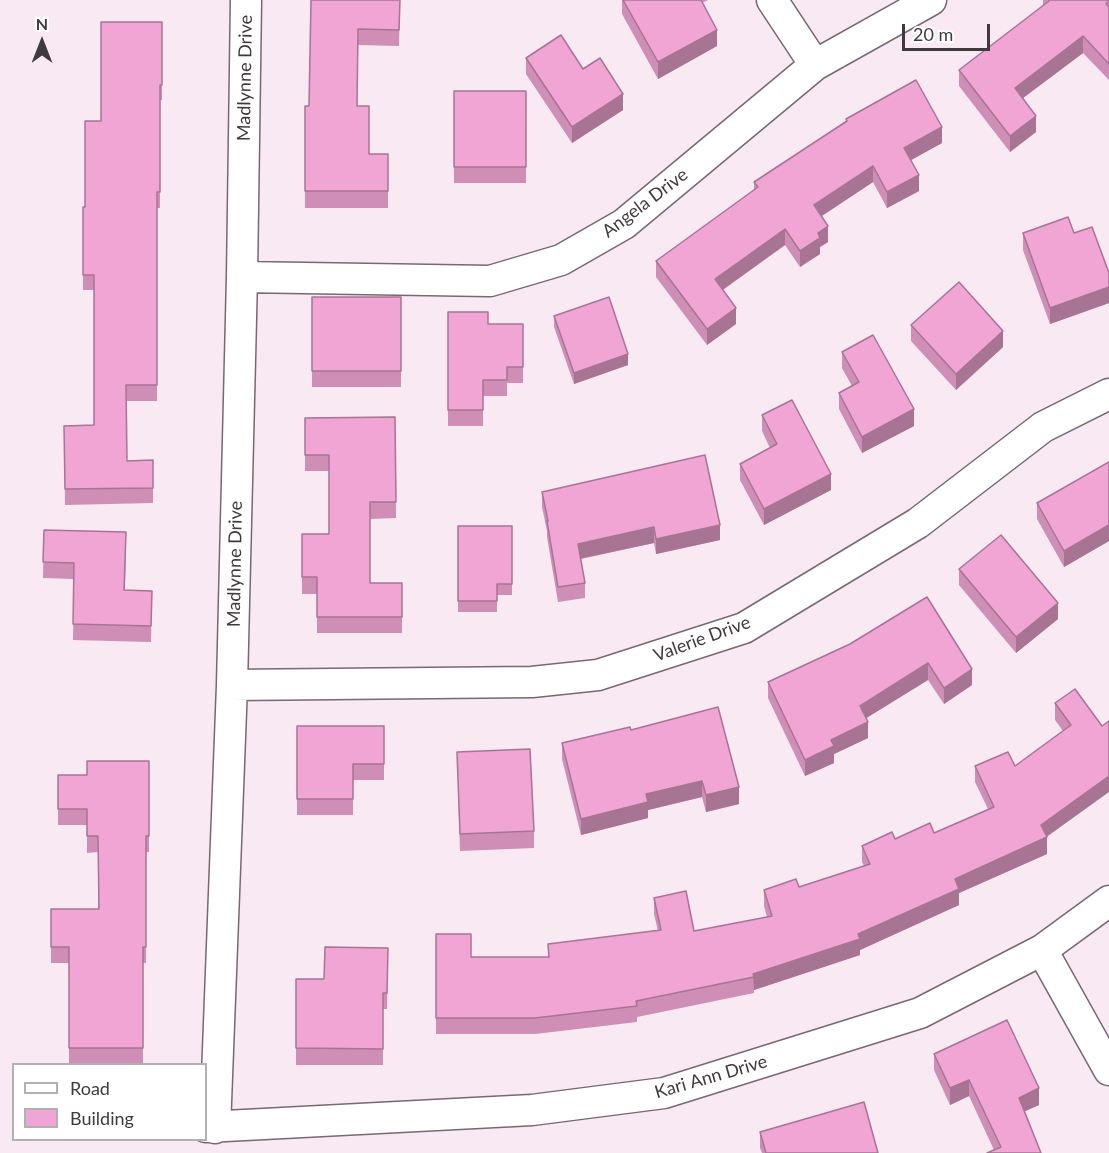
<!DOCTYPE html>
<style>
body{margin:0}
#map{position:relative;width:1109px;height:1153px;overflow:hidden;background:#f9e9f2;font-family:Lato,sans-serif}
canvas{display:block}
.legend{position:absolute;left:12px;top:1063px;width:195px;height:78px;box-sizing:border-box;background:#fff;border:2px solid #b3b0b2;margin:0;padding:8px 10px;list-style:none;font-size:18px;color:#403a3e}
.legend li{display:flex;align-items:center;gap:12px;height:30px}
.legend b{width:30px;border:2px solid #b3b0b2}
.north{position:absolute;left:12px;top:12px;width:60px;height:60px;-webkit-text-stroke:4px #fff;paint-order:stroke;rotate:0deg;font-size:16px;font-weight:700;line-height:24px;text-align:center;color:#403a3e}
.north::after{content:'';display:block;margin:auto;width:21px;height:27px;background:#403a3e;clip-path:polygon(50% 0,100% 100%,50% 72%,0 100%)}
.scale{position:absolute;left:902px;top:24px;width:88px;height:27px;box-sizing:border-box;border:3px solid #403a3e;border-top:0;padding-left:8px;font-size:18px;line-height:21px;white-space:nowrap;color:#403a3e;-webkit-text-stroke:4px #fff;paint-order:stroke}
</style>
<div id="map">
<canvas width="1109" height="1153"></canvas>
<ul class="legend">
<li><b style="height:8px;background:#fff"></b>Road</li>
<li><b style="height:16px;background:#f0a5d4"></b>Building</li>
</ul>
<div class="north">N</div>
<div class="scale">20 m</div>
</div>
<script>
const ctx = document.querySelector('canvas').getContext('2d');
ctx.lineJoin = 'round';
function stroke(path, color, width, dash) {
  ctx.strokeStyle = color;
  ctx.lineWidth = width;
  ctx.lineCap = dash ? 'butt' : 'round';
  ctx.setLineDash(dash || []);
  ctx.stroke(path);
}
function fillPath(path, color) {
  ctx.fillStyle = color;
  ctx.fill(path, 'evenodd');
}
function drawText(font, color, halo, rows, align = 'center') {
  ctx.font = font + ' Lato,sans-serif';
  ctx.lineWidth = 4.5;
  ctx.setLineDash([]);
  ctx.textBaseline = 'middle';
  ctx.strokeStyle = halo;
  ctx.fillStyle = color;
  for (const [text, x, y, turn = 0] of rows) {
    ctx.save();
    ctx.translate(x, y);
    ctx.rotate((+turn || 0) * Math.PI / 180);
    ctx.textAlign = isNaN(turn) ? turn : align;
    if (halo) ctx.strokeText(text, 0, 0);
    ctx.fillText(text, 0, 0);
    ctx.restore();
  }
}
const street = new Path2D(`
 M772 0 815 65
 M242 277 490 281 561 260 624 224 815 65 931 0
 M232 685 532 682 598 675 744 628 918 523 1043 427 1109 394
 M1042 950 1109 1070
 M206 1127 532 1110 664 1093 920 1013 1042 950 1109 901
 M215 1128 232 685 242 277 246 0`);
const wall = new Path2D(`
 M311 0H400L399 46 358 45 357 106 369 154H388V208H305V106H309Z
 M622 0H708L702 3 717 46 658 79 622 14Z
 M1043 0H1109V80L1083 53 1023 98 1036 132 1010 152 959 86V70L1043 6Z
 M162 22V100H160V208H157V401H126L127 461 153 460V503L65 505 64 426 94 425V290H83V207H85L101 121Z
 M526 58 583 69 623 110 572 143 526 74Z
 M454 91H526V183H454Z
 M846 119 942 143 911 160 919 191 887 208 873 182 822 216 828 242 820 247V254L800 267 785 245 723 290 736 324 707 345 656 277V261L754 190V182L846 121Z
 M1023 233H1074L1109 273V303L1050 324 1023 250Z
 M312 297H401V387H312Z
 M448 312 488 324H523V383H507V396H483V426H448Z
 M554 316 628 365 574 384 554 327Z
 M911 325 1003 347 956 390 911 341Z
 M842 352 914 426 862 453 839 409V393L852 386 842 368Z
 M762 415 831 490 764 525 740 480V464L770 448 762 431Z
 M395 417 396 518 370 519V583H402V633H317V594H302V534H329V471H305V418Z
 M1109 462V541L1064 567 1037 519V503Z
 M542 492 720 540 656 554 654 543 581 559 585 583V598L558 602 547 537V531L542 507Z
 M458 526H512V595H497V612H458Z
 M44 530 126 548 125 590 152 591 151 642 73 640 74 579 43 578Z
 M959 569 1058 619 1016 653 959 585Z
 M927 597 972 685 944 704 928 680 866 718 868 738 834 754V763L805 776 768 698V682L850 644Z
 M1055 703 1102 726 1047 837V854L959 893V905L860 950V955L754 990V993L637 1017V1022L535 1034H436V934L471 957H548V944L658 931 654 914V898L694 931 767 917 764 906V890L799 887 864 866 862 862V846L895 839 934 833 988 809 975 782V766H1015L1063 731 1055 720Z
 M297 726H384V780H353V815H297Z
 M631 730 739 804 706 812 702 797 648 810V818L581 835 562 759V743Z
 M457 752 534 831V848L460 851Z
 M149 761V852H146V963H143V1064H69V963H51V909H98V852L87 853V825H58V775H87Z
 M388 948 387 1009H383V1065H296V979H324Z
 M934 1054 1039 1105 1025 1111 1041 1153 994 1150 969 1096 950 1105 934 1070Z
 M760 1132 878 1153H762L760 1148Z`);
const shadedWall = new Path2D(`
 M717 30V46L658 79V62Z
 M1083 36V53L1015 104V88Z
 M623 94V110L572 143V127Z
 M1036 116V132L1010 152V136Z
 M942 127V143L904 164V148Z
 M873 166V182L814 221V205Z
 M919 175V191L887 208V192Z
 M828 226V242L820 247V254L800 267V251L818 233Z
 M785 229V245L715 295V279Z
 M1109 287V303L1050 324V308Z
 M736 308V324L707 345V329Z
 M1003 331V347L956 390V374Z
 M628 354V365L574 384V373Z
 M914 409V426L862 453V437Z
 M831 474V490L764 525V509Z
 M720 525V540L656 554V539Z
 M1109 525V541L1064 567V551Z
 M654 527V543L578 559V544Z
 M1058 603V619L1016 653V637Z
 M928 663V680L860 722V706Z
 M972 669V685L944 704V688Z
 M868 722V738L834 754V763L805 776V760L831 740Z
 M1109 776V792L1045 838 1047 837V854L959 893V905L860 950V955L754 990 753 974 858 934 955 879 1041 825Z
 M702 781V797L648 810V818L581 835V819L646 794Z
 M739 787V804L706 812V795Z
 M969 1080V1096L950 1105V1088Z
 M1039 1088V1105L1019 1114V1098Z`);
const building = new Path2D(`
 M311 0H400L399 30 358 29 357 106H369V154H388V191H305V106H309Z
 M623 0H701L717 30 658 62Z
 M1049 0H1109L1106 4 1109 7V64L1083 36 1015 88 1036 116 1010 136 959 70 1049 1Z
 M101 22H162V85H160V192H157V385H126L127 461 153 460V488L65 489 64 426 94 425V275H83V207H85V121H101Z
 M561 35 583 69 600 58 623 94 572 127 526 58Z
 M916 80 942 127 904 148 919 175 887 192 873 166 814 205 828 226 818 233 820 238 800 251 785 229 715 279 736 308 707 329 656 261 758 187 754 182 847 121 846 119Z
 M454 91H526V167H454Z
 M1068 217 1074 233 1092 227 1109 273V287L1050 308 1023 233Z
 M959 282 1003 331 956 374 911 325Z
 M312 297H401V371H312Z
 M609 297 628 354 574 373 554 316Z
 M448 312H488V324H523V367H507V380H483V410H448Z
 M873 335 914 409 862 437 839 393 859 382 842 352Z
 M792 400 831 474 764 509 740 464 777 444 762 415Z
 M395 417 396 502H370V583H402V617H317V577H302V534H329V455H305V418Z
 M705 455 720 525 656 539 654 527 578 544 585 583 558 587 547 521H548L542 492Z
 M1109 462V525L1064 551 1037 503Z
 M458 526H512V584H497V601H458Z
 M44 530 126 532 124 590 152 591 151 626 73 624 74 563 43 562Z
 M1001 535 1058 603 1016 637 959 569Z
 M927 597 972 669 944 688 928 663 860 706 868 722 831 740 834 746 805 760 768 682 850 644Z
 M1075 689 1102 726 1109 721V776L1041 825 1047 837 955 879 959 889 858 934 860 939 753 974 754 977 636 1001 637 1006 535 1018H436V934H471V957H549L548 944 661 930 654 898 686 891 694 931 772 916 764 890 796 879 799 887 870 864 862 846 892 832 895 839 930 823 934 833 994 807 975 766 1008 752 1015 766 1071 725 1055 703Z
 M718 707 739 787 706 795 702 781 646 794 648 802 581 819 562 743 630 727 631 730Z
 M297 726H384V764H353V799H297Z
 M530 749 534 831 460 834 457 752Z
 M87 761H149V836H146V947H143V1048H69V947H51V909H99L98 836H87V809H58V775H87Z
 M325 947 388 948 387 993H383V1049L296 1048V979H324Z
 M1007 1020 1039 1088 1019 1098 1041 1153H987L1001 1147 969 1080 950 1088 934 1054Z
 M864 1102 878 1153H766L760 1132Z`);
const streetNames = [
 ["Madlynne Drive",245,78,-89],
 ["Angela Drive",645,203,-37],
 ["Madlynne Drive",235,564,-89],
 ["Valerie Drive",702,639,-20],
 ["Kari Ann Drive",711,1077,-16]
];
stroke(street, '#776871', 33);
stroke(street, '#fff', 30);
fillPath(wall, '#ce8eb6');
fillPath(shadedWall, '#a87494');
fillPath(building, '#f0a5d4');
stroke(building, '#a87494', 1.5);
drawText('18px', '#403a3e', '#fff', streetNames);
</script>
